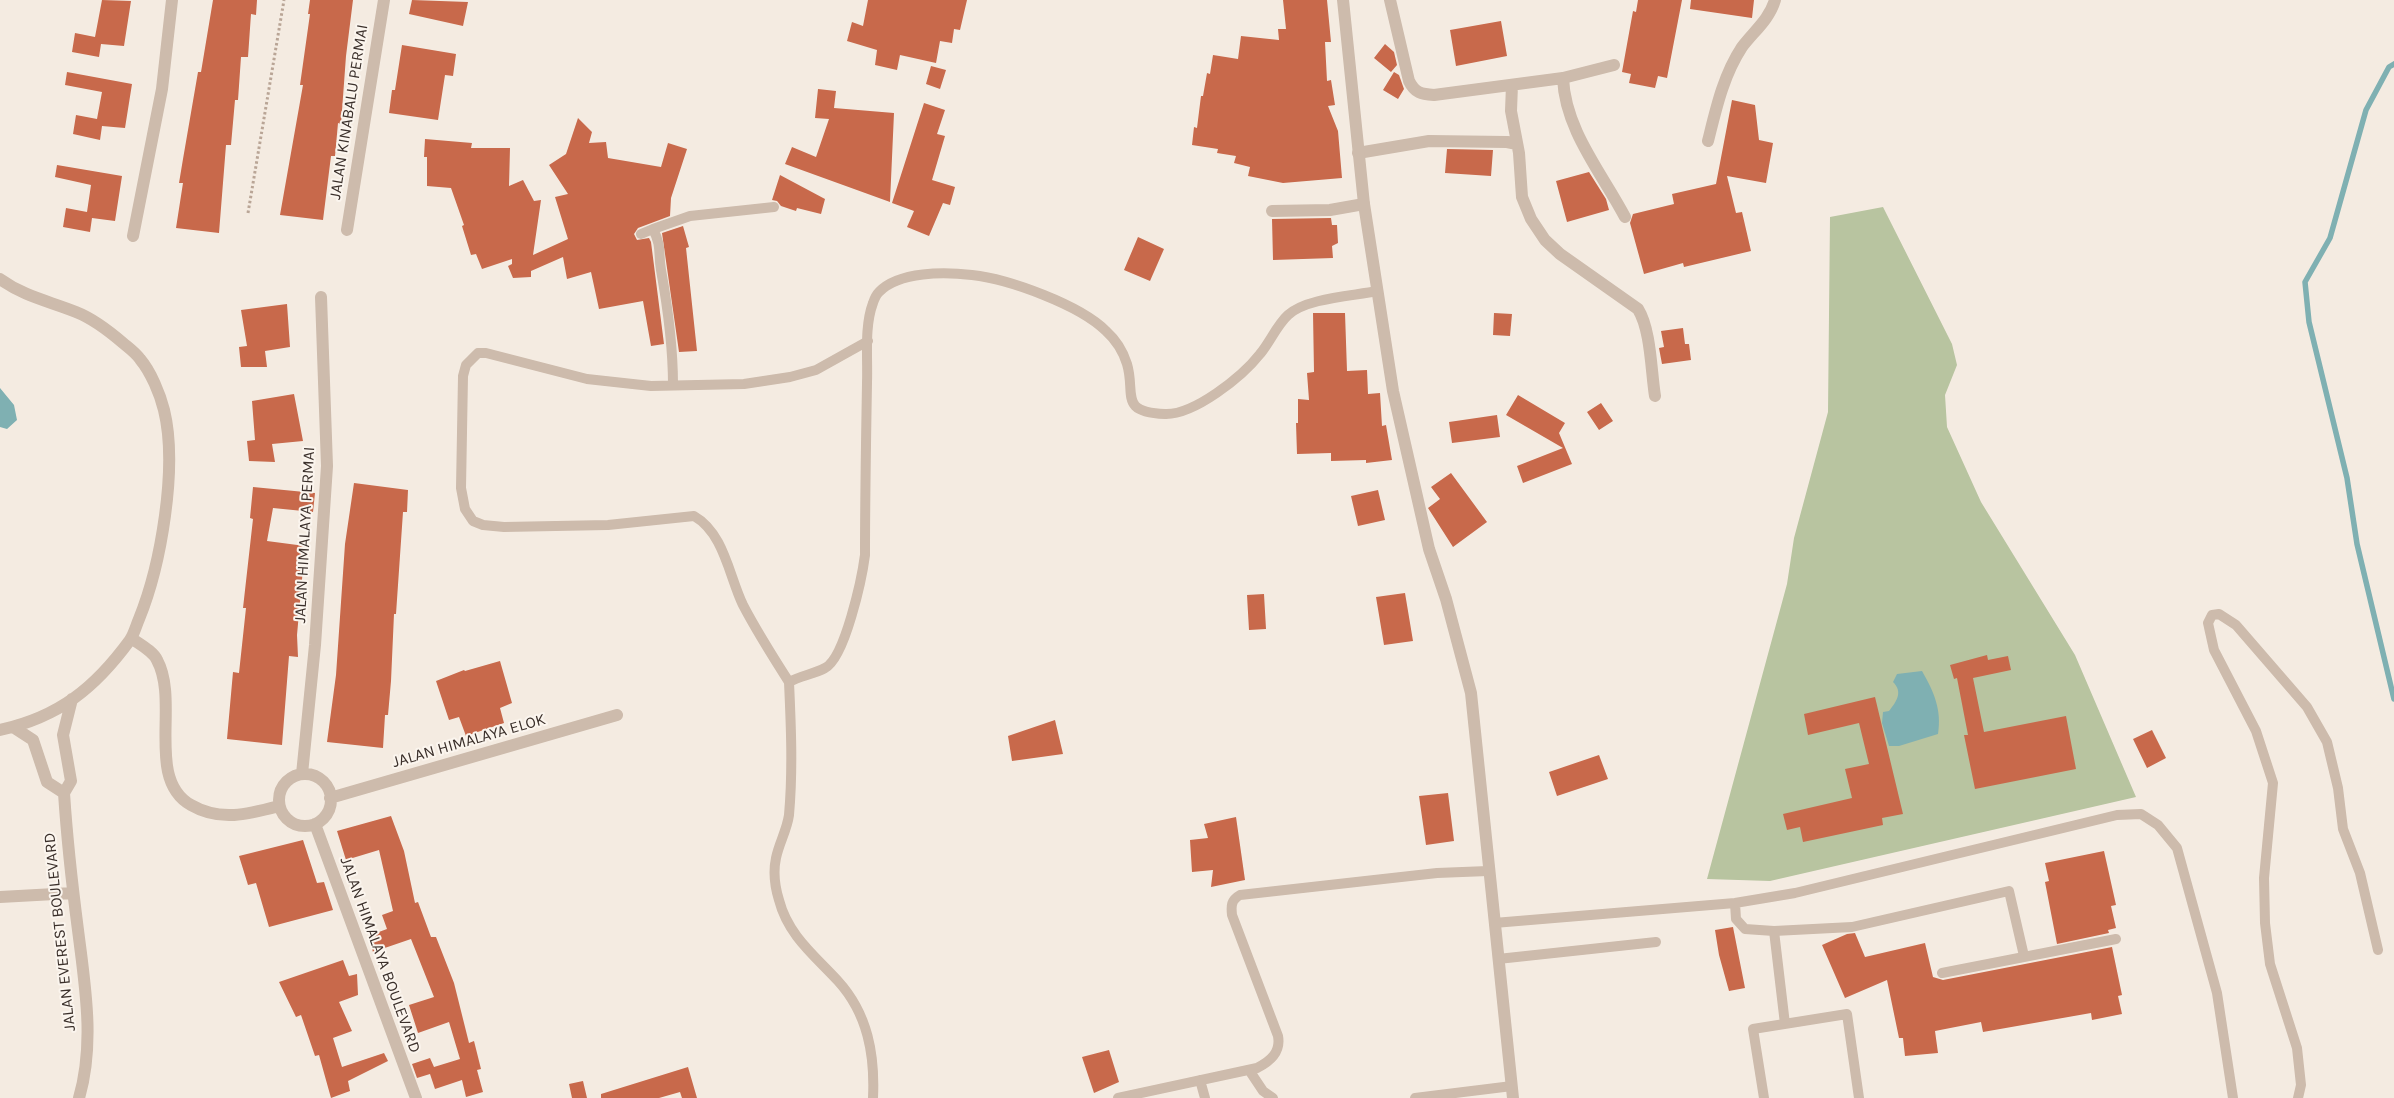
<!DOCTYPE html>
<style>
body{margin:0}
canvas{display:block;background:#f4ebe1}
</style>
<canvas width="2394" height="1098"></canvas>
<script>
const ctx = document.querySelector('canvas').getContext('2d');
ctx.lineJoin = 'round';
function fillPath(path, color) {
  ctx.fillStyle = color;
  ctx.fill(path, 'evenodd');
}
function stroke(path, color, width, dash) {
  ctx.strokeStyle = color;
  ctx.lineWidth = width;
  ctx.lineCap = dash ? 'butt' : 'round';
  ctx.setLineDash(dash || []);
  ctx.stroke(path);
}
function drawText(font, color, halo, rows, align = 'center') {
  ctx.font = font + ' Karla,sans-serif';
  ctx.lineWidth = 4;
  ctx.setLineDash([]);
  ctx.textBaseline = 'middle';
  ctx.strokeStyle = halo;
  ctx.fillStyle = color;
  for (const [text, x, y, turn = 0] of rows) {
    ctx.save();
    ctx.translate(x, y);
    ctx.rotate((+turn || 0) * Math.PI / 180);
    ctx.textAlign = isNaN(turn) ? turn : align;
    if (halo) ctx.strokeText(text, 0, 0);
    ctx.fillText(text, 0, 0);
    ctx.restore();
  }
}
const green = new Path2D(`
 M1883 207 1952 344 1957 365 1945 395 1947 427 1981 502 2075 655 2136 797 1770 881 1707 879 1787 584 1794 538 1828 412 1830 217Z`);
const water = new Path2D(`
 M0 388 14 405 17 420 7 429 0 427Z
 M1922 671C1934 692 1942 710 1938 734L1899 746H1889L1882 723 1883 712 1889 711C1897 701 1903 692 1893 682L1897 674Z`);
const stream = new Path2D(`
 M2394 64 2389 67 2366 110 2330 238 2305 282 2309 322 2347 478 2357 544 2394 699`);
const building = new Path2D(`
 M102 0 131 1 124 46 101 44 99 57 72 52 75 33 95 37Z
 M213 0H257L256 15 251 14 248 57H241L238 100H235L231 145H226L219 233 176 228 183 183H179L183 159 198 72H201Z
 M310 0H353L346 56 341 124 338 123 335 156H331L323 220 280 215 303 85H300L310 14H308Z
 M412 0 468 2 463 26 409 14Z
 M868 0H967L960 30 954 29 952 43 940 41 936 63 900 55 897 70 875 65 877 50 847 41 852 22 863 26Z
 M1283 0H1327L1331 42H1325L1327 81 1331 80 1335 105 1328 106 1338 131 1342 178 1283 183 1248 176 1250 167 1234 163 1236 156 1217 153 1218 149 1192 145 1194 127 1197 128 1201 96H1203L1207 73 1210 74 1213 55 1238 59 1241 36 1279 40 1278 29H1286Z
 M1638 0H1682L1667 78 1658 76 1655 88 1629 83 1631 74 1622 72 1633 11 1636 12Z
 M1691 0H1754L1752 18 1690 9Z
 M1501 21 1507 56 1456 66 1450 30Z
 M1385 44 1394 52 1397 65 1391 72 1374 58Z
 M402 45 456 54 453 76 445 75 438 120 389 113 392 90H395Z
 M931 66 946 70 940 89 926 84Z
 M67 72 132 84 125 128 102 126 100 140 73 134 76 115 97 119 102 92 65 85Z
 M1394 72 1399 75 1404 89 1398 99 1383 90Z
 M818 89 836 91 834 108 894 113 890 202 785 164 792 147 816 157 829 119 815 118Z
 M1732 100 1755 105 1759 140 1773 143 1766 183 1727 176 1736 213 1742 212 1751 251 1684 267 1683 263 1644 274 1630 223 1633 214 1674 204 1672 194 1716 184Z
 M924 103 945 110 937 134 945 136 932 180 955 187 950 205 943 203 929 236 907 227 914 211 892 203Z
 M578 118 592 132 589 143 606 142 608 158 661 167 668 143 687 149 671 198 670 216 638 228 634 234 637 240 649 238 651 242 664 344 651 346 643 301 599 309 591 272 567 279 563 257 531 271V277L513 278 508 266 512 264V259L482 269 476 254 471 255 462 226 464 225 451 188 427 186V157H424L425 139 472 143 471 148H510L509 186 523 180 534 201 541 200 533 255 568 239 555 197 568 194 549 165 566 154Z
 M1447 149 1493 150 1491 176 1445 173Z
 M57 165 122 176 115 221 92 218 90 232 63 227 66 208 87 212 91 185 55 177Z
 M1589 172 1606 199 1609 210 1567 222 1556 181Z
 M780 175 825 199 821 214 797 208 796 211 781 206 777 201 772 200Z
 M1331 218 1332 225H1337L1338 243 1332 246 1333 258 1273 260 1272 219Z
 M683 226 689 247 686 248 697 351 679 352 662 233Z
 M1138 237 1164 249 1150 281 1124 270Z
 M287 304 290 347 265 351 267 367H241L239 347 247 346 241 310Z
 M1313 313H1345L1347 371 1367 370 1368 394 1380 393 1382 426 1386 425 1392 460 1366 463V460L1331 461V453L1297 454 1296 423H1298V399L1309 400 1307 373 1314 372Z
 M1494 313 1512 314 1510 336 1493 335Z
 M1683 328 1685 344H1689L1691 360 1662 364 1659 348 1664 347 1661 331Z
 M294 394 303 441 272 444 275 462 249 461 247 441 255 440 252 401Z
 M1518 395 1565 423 1559 433 1572 464 1523 483 1517 466 1563 448 1506 415Z
 M1601 403 1613 421 1599 430 1587 412Z
 M1497 415 1500 437 1452 443 1449 422Z
 M1451 473 1487 522 1453 547 1428 508 1440 499 1431 487Z
 M354 483 408 490 407 512H403L396 614H394L391 681 388 715H385L383 748 327 742 336 675 345 544Z
 M253 487 315 493 313 512 273 508 267 541 305 546 297 635 298 657 289 656 282 745 227 739 233 672 239 673 246 608H243L253 519 250 518Z
 M1378 490 1385 520 1358 526 1351 496Z
 M1405 593 1413 641 1384 645 1376 597Z
 M1264 594 1266 629 1249 630 1247 595Z
 M1987 655 1988 660 2008 656 2011 670 1973 678 1984 732 2066 716 2076 769 1975 789 1964 735H1968L1957 678 1954 679 1950 665Z
 M500 661 512 703 500 708 504 723 466 736 459 717 449 720 436 681 464 670 465 671Z
 M1875 697 1903 814 1882 818 1883 825 1803 842 1800 827 1787 830 1783 814 1852 798 1845 769 1869 764 1859 723 1808 735 1804 714Z
 M1055 720 1063 754 1012 761 1008 736Z
 M2152 730 2166 758 2147 768 2133 739Z
 M1599 755 1608 779 1557 796 1549 772Z
 M1448 793 1454 841 1426 845 1419 796Z
 M391 816 404 851 415 903 418 902 431 937H436L454 983 469 1043 474 1041 481 1069 477 1070 483 1092 466 1097 462 1080 435 1089 430 1074 417 1078 412 1064 430 1058 434 1067 460 1059 449 1022 418 1033 409 1005 434 997 411 939 373 952 368 936 387 929 382 915 393 911 379 850 346 860 337 831Z
 M1236 817 1245 880 1211 887 1213 870 1192 872 1190 840 1208 838 1204 824Z
 M303 840 317 883 324 882 333 910 269 927 256 883 248 885 239 856Z
 M2104 851 2116 905 2111 906 2116 928 2108 930 2109 933 2057 944 2045 882 2049 881 2045 863Z
 M1733 927 1745 988 1729 991 1719 955 1715 930Z
 M1855 933 1865 957 1925 943 1933 977 1943 980 2112 947 2122 995 2118 996 2122 1014 2092 1020 2091 1013 1983 1032 1981 1022 1935 1031 1938 1053 1905 1056 1903 1038H1899L1887 980 1845 998 1822 945 1847 934Z
 M343 960 349 976 357 974 358 995 339 1002 352 1031 333 1038 342 1067 384 1053 388 1061 348 1081 350 1091 331 1098 319 1055 315 1056 301 1015 296 1017 279 982Z
 M1109 1050 1119 1082 1094 1093 1082 1057Z
 M688 1067 697 1098H682L680 1092 659 1098H601V1094Z
 M583 1081 587 1098H572L569 1084Z`);
const path = new Path2D(`
 M248 213 284 0`);
const service = new Path2D(`
 M641 234 653 229
 M673 385C673 346 668 309 661 270 658 252 662 247 653 229L690 216 774 207
 M789 682C773 657 757 632 743 605 729 576 724 533 694 516L608 525 504 527 483 525 473 521 465 509 461 488 463 376 466 365 478 353H486L587 379 651 386 744 384 790 377 816 370 868 341
 M1735 903 1736 919 1745 929 1774 931 1852 927 2009 891 2024 956
 M1494 923 1735 903 1795 893 2117 815 2141 814 2158 825 2177 848 2217 993 2233 1098
 M1774 931 1785 1024
 M1498 959 1656 942
 M1942 973 2116 939
 M1249 1070 1263 1091 1273 1098
 M1200 1080 1205 1098
 M873 1098C875 1055 868 1014 838 981 814 955 788 935 779 900 775 887 773 872 776 858 779 843 787 830 789 815 793 770 791 726 789 682 800 676 814 674 825 668 845 658 862 578 865 555 865 498 866 440 867 383 868 358 864 327 873 303 874 300 877 294 879 292 899 271 945 272 972 275 1009 279 1080 305 1106 331 1116 340 1123 351 1127 364 1136 394 1118 412 1165 414 1194 415 1242 377 1260 354 1270 342 1277 325 1288 315 1306 298 1353 296 1377 291
 M1118 1098 1257 1068C1271 1061 1281 1052 1278 1036L1232 915C1231 906 1231 900 1240 895L1437 873 1488 871
 M1415 1098 1512 1086
 M1764 1098 1753 1029 1847 1014 1859 1098
 M2298 1098 2301 1085 2297 1048 2270 964 2265 923 2264 878 2273 783 2256 731 2214 650 2208 623 2212 615 2219 614 2236 625 2307 707 2327 742 2338 788 2343 829 2360 873 2378 950`);
const minor = new Path2D(`
 M1390 0 1409 81C1415 93 1421 94 1434 95L1563 78 1614 65
 M1563 78C1565 130 1602 173 1625 217
 M1512 85 1511 111 1519 153 1522 197 1531 219 1545 240 1560 254 1638 309C1651 330 1651 371 1655 396
 M1708 141C1716 109 1723 76 1742 47 1754 31 1769 20 1775 0
 M1358 153 1429 141 1507 142 1517 144
 M1272 211 1330 210 1364 204
 M347 230 384 0
 M133 236 162 89 172 0
 M0 279C25 297 49 301 76 312 94 319 109 331 123 343 129 348 136 353 140 359 151 372 160 394 164 410 178 467 161 565 139 619 136 626 134 634 130 640 95 688 59 717 0 730
 M131 638C139 644 153 651 157 660 180 702 145 779 191 805 220 822 249 814 279 806
 M13 727 33 740 47 782 64 793
 M302 774 315 645 327 466 321 297
 M279 800a26 26 0 1 1 52 0a26 26 0 1 1-52 0Z
 M64 793C67 839 72 884 78 930 85 986 95 1043 79 1098
 M64 793 71 781 63 735 72 699
 M330 798 617 715
 M315 824 416 1098
 M0 897 73 893`);
const tertiary = new Path2D(`
 M1343 0 1364 204 1393 391 1429 549 1446 599 1471 693 1513 1098`);
const streetNames = [
 ["JALAN KINABALU PERMAI",349,112,-81],
 ["JALAN HIMALAYA PERMAI",305,535,-87],
 ["JALAN HIMALAYA ELOK",469,741,-16],
 ["JALAN EVEREST BOULEVARD",60,932,-96],
 ["JALAN HIMALAYA BOULEVARD",380,955,70]
];
fillPath(green, '#b8c4a0');
fillPath(water, '#7fb0b2');
stroke(stream, '#7fb0b2', 5.5);
fillPath(building, '#c8694b');
stroke(path, '#b9a596', 3, [2.5, 2.5]);
stroke(service, '#cdbbac', 10);
stroke(minor, '#cdbbac', 12);
stroke(tertiary, '#cdbbac', 12);
drawText('16px', '#3b302b', '#fbf5ee', streetNames);
</script>
